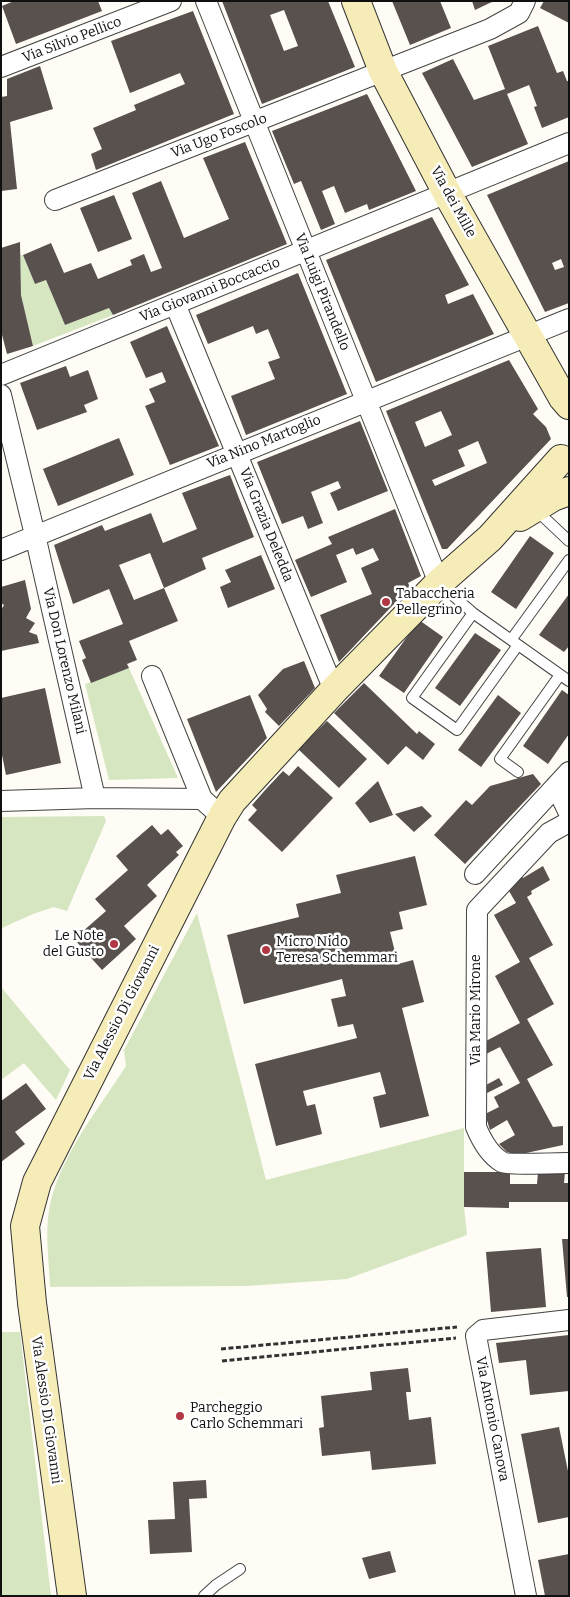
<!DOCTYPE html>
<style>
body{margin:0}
#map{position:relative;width:570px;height:1597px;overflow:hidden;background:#fefcf5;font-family:Bitter,serif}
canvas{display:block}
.frame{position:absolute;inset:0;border:2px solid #101010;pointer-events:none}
</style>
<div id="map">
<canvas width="570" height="1597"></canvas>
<div class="frame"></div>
</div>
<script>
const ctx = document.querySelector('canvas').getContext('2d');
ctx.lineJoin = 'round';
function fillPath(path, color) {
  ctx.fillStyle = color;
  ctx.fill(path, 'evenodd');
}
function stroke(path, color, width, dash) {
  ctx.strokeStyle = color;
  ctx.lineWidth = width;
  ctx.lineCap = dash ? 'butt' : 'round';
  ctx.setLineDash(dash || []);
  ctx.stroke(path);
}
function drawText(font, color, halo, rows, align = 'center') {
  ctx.font = font + ' Bitter,serif';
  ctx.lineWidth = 5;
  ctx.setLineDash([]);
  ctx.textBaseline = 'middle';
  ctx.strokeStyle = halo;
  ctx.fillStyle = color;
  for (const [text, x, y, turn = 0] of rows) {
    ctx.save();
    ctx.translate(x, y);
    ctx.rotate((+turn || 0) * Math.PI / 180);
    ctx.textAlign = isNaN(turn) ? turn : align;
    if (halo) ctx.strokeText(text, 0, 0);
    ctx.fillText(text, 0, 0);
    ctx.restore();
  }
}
const green = new Path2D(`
 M20 255H23L35 284 46 280 65 325 109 308 113 315 33 346 21 295Z
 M129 668 178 778 109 780 85 684Z
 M104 816 106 821 67 911 54 907 33 914 4 927 1 930V817Z
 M197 913 266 1180 464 1128V1207L467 1235 347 1279 247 1286 50 1287C49 1262 45 1235 49 1210 58 1158 98 1110 126 1066L124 1050Z
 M1 987 70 1070 56 1100 24 1063 1 1080Z
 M1 1332H20L51 1596H1Z`);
const building = new Path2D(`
 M14 1H98L102 11 16 44 2 6Z
 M222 1H328L355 67 262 104ZM284 10 298 46 284 51 270 15Z
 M392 1H440L451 28 410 45Z
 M472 1H494L475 10Z
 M544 1H569V23L540 8Z
 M193 11 234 114 96 170 91 154 102 149 93 128 136 110 134 105 185 84 180 73 130 93 111 41Z
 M538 26 557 73 563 71 567 81H569V117L542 128 534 107 537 106 529 85 507 94 528 144 472 167 422 73 453 59 474 100 505 89 488 46Z
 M40 66 53 109 10 122 17 189 1 191V97L7 96V79Z
 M367 94 416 191 369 210 367 204 345 213 334 186 322 191 335 224 321 230 301 181 294 184 272 131Z
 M245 142 287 244 113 315 109 308 65 325 46 280 35 284 23 255 51 243 64 273 91 263 98 279 132 265 130 260 144 254 151 272 162 268 132 193 161 181 184 238 229 219 203 158Z
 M569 161V303L545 312 487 195ZM561 259 564 267 555 270 552 263Z
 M114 195 132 239 98 252 80 208Z
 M432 217 469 285 445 295 448 304 473 294 494 334 376 382 326 260Z
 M20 242 21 295 33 346 7 354 1 331V248Z
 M298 273 347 394 246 435 231 396 275 379 268 362 280 358 268 329 256 334 253 326 208 344 196 315Z
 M167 326 219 446 170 465 145 406 155 402 149 389 166 382 162 372 146 378 130 342Z
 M509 360 538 409 533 414 546 427 551 439 447 549H442L386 411ZM441 411 452 435 425 447 415 422ZM478 441 487 463 435 486 432 480 465 466 458 450Z
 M66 366 70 377 88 370 98 399 84 405 87 412 37 430 20 383Z
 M360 421 388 491 338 511 330 493 341 488 338 481 311 492 323 523 308 529 303 516 282 524 257 462Z
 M119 438 134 475 58 506 43 469Z
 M230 475 254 537 202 558 206 569 164 588 150 553 119 565 134 600 164 588 178 621 129 641 137 660 127 664 129 668 91 683 82 660 86 658 79 641 123 624 109 589 73 604 54 545 102 525 105 531 151 513 163 543 197 529 182 493Z
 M395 509 421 576 408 583 410 587 339 662 320 615 372 594 361 568 379 560 373 548 356 555 353 548 336 555 347 582 311 597 295 560 332 544 328 537Z
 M530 536 554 553 516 609 491 592Z
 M261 555 275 589 228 608 220 587 231 582 225 570Z
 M25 580 31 609 26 618 35 623 29 632 37 635 39 643 1 651V610L4 605 1 603V587Z
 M569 594V646L564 652 539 635Z
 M419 620 443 637 404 693 379 676Z
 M475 633 501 650 460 706 435 688Z
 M304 661 315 688 279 726 265 712 267 709 258 695 283 669Z
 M364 683 417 734 419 731 435 744 423 760 406 746 388 765 334 713Z
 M45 688 61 763 6 775 1 750V698Z
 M562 690 569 695V734L548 764 523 746Z
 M250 695 267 738 216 792 187 719Z
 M498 695 521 713 481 767 458 750Z
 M327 721 367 759 339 788 298 749Z
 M298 766 333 798 282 852 248 820 257 810 252 805 267 788 283 771 289 776Z
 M533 774 541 784 465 864 434 835 466 800 472 805 490 786Z
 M378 781 393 815 370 823 355 803Z
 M422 806 432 816 414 832 395 814Z
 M152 825 161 835 168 829 183 846 176 852 179 855 147 885 157 896 124 926 136 939 102 970 74 939 106 911 95 899 128 870 116 856Z
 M415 856 427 905 399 912 403 929 390 932 398 964 413 960 424 1002 402 1008 429 1116 380 1128 373 1097 386 1094 380 1072 303 1091 307 1106 315 1104 322 1134 276 1146 255 1064 357 1038 353 1024 338 1027 331 999 346 996 342 979 244 1004 227 935 299 917 296 904 341 893 336 875Z
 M543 866 550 880 531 891 532 894 527 897 553 945 529 958 554 1004 527 1019 553 1065 527 1079 553 1127 563 1126V1145L517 1155 507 1152 499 1144 515 1135 507 1120 490 1130 485 1114 499 1107 494 1097 520 1083 500 1047 486 1054V1041L520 1023 495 976 520 962 494 915 516 903 509 891 522 876 523 878Z
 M499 1078 503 1085 485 1094 486 1085Z
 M26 1083 46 1109 15 1132 25 1144 1 1162V1101Z
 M464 1172H510V1184H537L538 1172H565L564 1183H569V1202H509V1208L464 1207Z
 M562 1239H569V1297H567Z
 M541 1248 546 1307 491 1312 486 1252Z
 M569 1335V1391L530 1395 526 1360 499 1363 496 1343Z
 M408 1368 411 1392H406L409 1420 431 1417 436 1464 372 1470 370 1451 322 1456 319 1428 324 1427 321 1396 372 1390 370 1372Z
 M559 1427 569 1476V1517L538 1523 521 1434Z
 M206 1480 207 1498 189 1499 192 1552 150 1554 148 1520 175 1519 173 1482Z
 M390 1551 396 1572 369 1579 362 1558Z
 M569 1554V1596H545L538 1560Z`);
const path = new Path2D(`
 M221 1349 457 1327
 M222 1361 456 1338`);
const lane = new Path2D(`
 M535 509 569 541
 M440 584 473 613 569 681
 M473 613 412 698 457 730 518 645
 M511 640 569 560
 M518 772 500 759 560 675
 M204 1596 216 1585 240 1569`);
const street = new Path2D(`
 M206 1 439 583
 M1 67 171 1
 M55 200 490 29 519 13 525 1
 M175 304 334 690
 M1 375 569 143
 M1 395 35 535 95 798 202 799 222 817
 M1 550 569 319
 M152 676 202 799
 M556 786 569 813
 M1 801 95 798
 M569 822 549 833 477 910 476 1127C481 1139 490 1155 502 1162 507 1165 558 1163 569 1163
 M475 874 569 772
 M526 1596 476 1336 483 1330 569 1320`);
const secondary = new Path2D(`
 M356 1 383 71 447 193 563 398 569 405
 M520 517 553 497 569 491
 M72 1596 32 1303 25 1226 37 1182 222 817 232 801 334 690 439 583 490 538 561 459`);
const markers = [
 [386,602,5,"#b23744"],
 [114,944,5,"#b23744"],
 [266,950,5,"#b23744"],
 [180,1416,5,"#b23744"]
];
const streetNames = [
 ["Via Silvio Pellico",72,40,-21],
 ["Via Ugo Foscolo",219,136,-21],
 ["Via dei Mille",453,202,61],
 ["Via Giovanni Boccaccio",210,290,-22],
 ["Via Luigi Pirandello",322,292,68],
 ["Via Nino Martoglio",264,442,-22],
 ["Via Grazia Deledda",266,525,68],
 ["Via Don Lorenzo Milani",64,661,77],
 ["Via Mario Mirone",476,1010,-90],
 ["Via Alessio Di Giovanni",122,1013,-63],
 ["Via Alessio Di Giovanni",46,1410,82],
 ["Via Antonio Canova",492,1419,79]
];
const poiNames = [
 ["Tabaccheria",396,594],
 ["Pellegrino",396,610],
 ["Le Note",104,936,"right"],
 ["del Gusto",104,952,"right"],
 ["Micro Nido",276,942],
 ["Teresa Schemmari",276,958],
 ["Parcheggio",190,1408],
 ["Carlo Schemmari",190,1424]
];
fillPath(green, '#d6e6c1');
fillPath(building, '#58514e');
stroke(lane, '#434343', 12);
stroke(street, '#434343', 22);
stroke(secondary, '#323232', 30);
stroke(path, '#323232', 3, [5, 2.5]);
stroke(lane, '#fff', 10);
stroke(street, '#fff', 20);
stroke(secondary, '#f6ecb7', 28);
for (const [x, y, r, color] of markers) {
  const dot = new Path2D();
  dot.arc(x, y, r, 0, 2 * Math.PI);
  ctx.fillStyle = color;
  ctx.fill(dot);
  stroke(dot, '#fff', 2);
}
drawText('14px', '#101010', '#fff', streetNames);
drawText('14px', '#101010', '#fff', poiNames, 'left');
</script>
